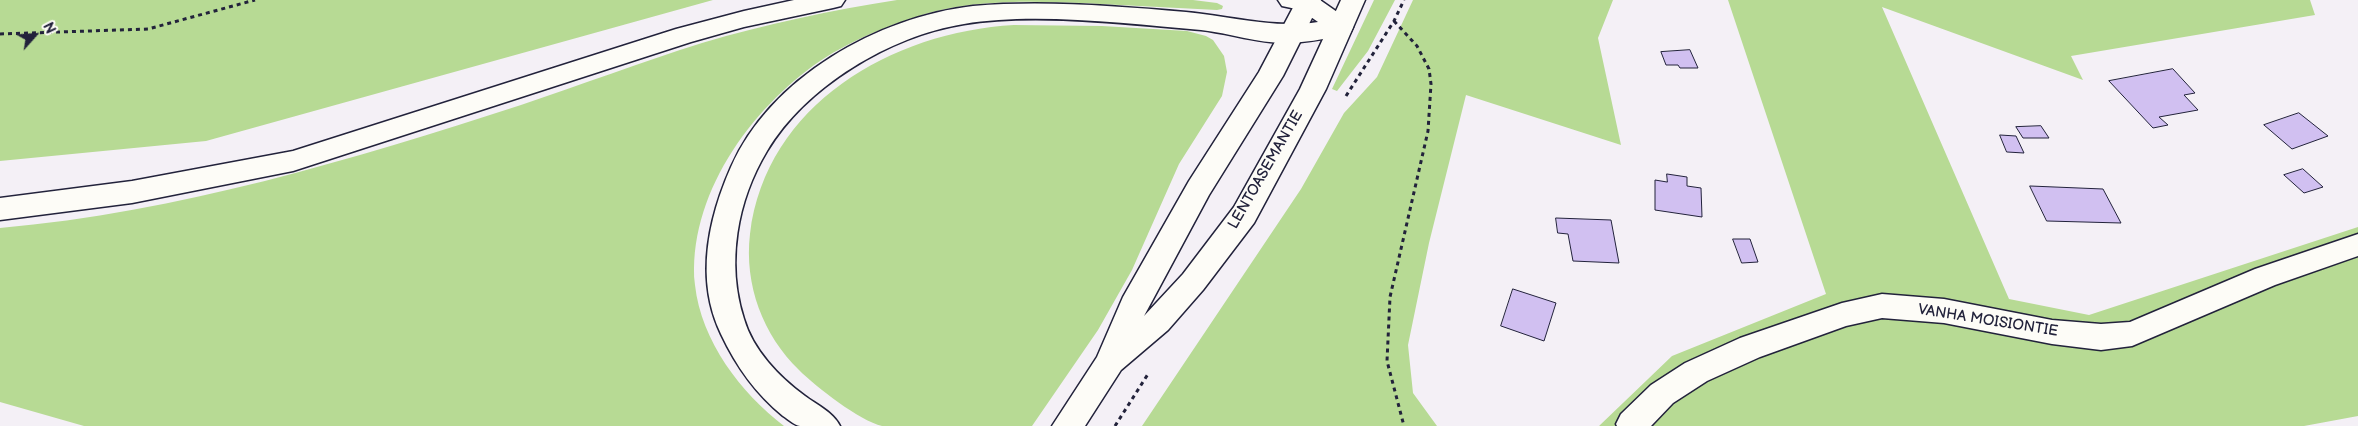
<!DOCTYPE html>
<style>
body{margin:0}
#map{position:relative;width:2358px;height:426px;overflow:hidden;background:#f4f0f6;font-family:"Balsamiq Sans",sans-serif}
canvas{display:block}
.north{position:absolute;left:10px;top:10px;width:50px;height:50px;-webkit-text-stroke:4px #fdfcf7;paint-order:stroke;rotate:64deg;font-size:14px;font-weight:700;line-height:20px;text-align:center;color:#22223b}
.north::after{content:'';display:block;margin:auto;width:18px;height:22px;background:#22223b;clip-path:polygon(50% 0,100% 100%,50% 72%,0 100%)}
</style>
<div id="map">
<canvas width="2358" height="426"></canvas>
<div class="north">N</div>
</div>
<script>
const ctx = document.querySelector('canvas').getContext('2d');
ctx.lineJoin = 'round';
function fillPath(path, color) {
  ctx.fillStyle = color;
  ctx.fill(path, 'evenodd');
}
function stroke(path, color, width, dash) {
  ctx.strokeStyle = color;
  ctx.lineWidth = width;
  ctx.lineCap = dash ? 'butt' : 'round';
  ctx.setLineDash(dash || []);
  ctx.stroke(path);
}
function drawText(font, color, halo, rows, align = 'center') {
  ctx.font = font + ' "Balsamiq Sans",sans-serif';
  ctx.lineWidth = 4;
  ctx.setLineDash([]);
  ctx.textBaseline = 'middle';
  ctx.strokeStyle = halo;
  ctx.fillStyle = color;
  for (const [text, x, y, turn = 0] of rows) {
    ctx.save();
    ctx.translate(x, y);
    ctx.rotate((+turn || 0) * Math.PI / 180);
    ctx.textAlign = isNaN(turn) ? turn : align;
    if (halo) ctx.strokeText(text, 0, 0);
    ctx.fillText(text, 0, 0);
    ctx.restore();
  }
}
const green = new Path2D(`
 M0 0H713L206 141 0 161Z
 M897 0H1193L1217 3 1223 6 1222 9 1217 10C1172 8 1126 5 1081 3 1034 1 987 0 941 10 902 19 853 39 820 61 750 109 687 197 695 285 701 341 741 393 784 426H84L0 402V228C179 212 351 160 521 105 581 85 641 62 702 43 766 24 832 10 897 0Z
 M1374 0H1395L1368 51 1337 91 1332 89Z
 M1413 0H1613L1598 38 1621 145 1466 95 1429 243 1408 345 1413 393 1437 426H1142L1301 189 1344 113 1377 77Z
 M1728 0H2310L2315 15 2071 56 2083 80 1882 7 2009 299 2089 315 2358 227V416L2304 426H1589H1599L1672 356 1826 294Z
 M1014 25 1102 26 1187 31 1206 36 1213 40 1224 56 1227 72 1222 96 1179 164 1132 270 1098 330 1032 426C996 426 960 426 924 426 911 426 895 426 882 426 860 421 816 387 799 370 763 335 744 285 750 234 766 104 892 32 1014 25Z`);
const building = new Path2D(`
 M1690 50 1698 68H1680L1678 65H1666L1661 52Z
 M2173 69 2195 93 2184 95 2198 110 2159 117 2168 125 2153 128 2109 81Z
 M2299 113 2328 136 2292 149 2264 125Z
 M2041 126 2049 138H2023L2016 127Z
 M2000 135 2016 136 2024 153 2007 152Z
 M2303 169 2323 187 2304 193 2284 175Z
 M1667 174 1687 177V186L1701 188 1702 217 1655 210V180L1667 182Z
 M2030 186 2103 189 2121 223 2047 221Z
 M1556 218 1611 220 1619 263 1573 261 1568 234 1558 233Z
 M1733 239H1750L1758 262 1742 263Z
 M1513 289 1556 303 1544 341 1501 326Z`);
const path = new Path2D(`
 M1394 21 1417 46 1429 69 1431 84 1428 131 1390 297 1387 361 1404 426
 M0 34 148 29 255 0
 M1346 96 1394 21 1404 0
 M1115 426 1148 374`);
const street = new Path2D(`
 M2358 234V256L2275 285 2132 346 2101 350 2052 344 1944 323 1882 318 1846 326 1760 357 1707 381 1673 403 1651 426H1617L1616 424 1621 414 1651 385 1685 363 1740 338 1842 303 1882 294 1944 299 2052 320 2101 324 2130 322 2255 269Z`);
const secondary = new Path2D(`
 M1297 0H1321L1283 76 1209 195 1144 316 1183 274 1234 207 1300 89 1341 0H1365L1326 89 1254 223 1203 290 1168 330 1121 370 1085 426H1052L1097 357 1123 297 1189 181 1259 72Z`);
const highway = new Path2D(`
 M794 0H845L841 6 833 8 744 27 691 42 293 171 132 203 0 220V198L132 181 293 151 676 29 744 11Z
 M1278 0H1320L1350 21 1353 27 1350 33 1341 36C1323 39 1304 43 1285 43 1257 43 1229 33 1201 30 1129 24 1035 12 964 24 890 36 806 86 767 151 737 201 726 263 744 319 753 350 779 377 805 396 817 405 833 412 840 426 827 426 812 426 800 426 794 425 788 419 783 416 755 393 736 366 721 334 695 280 708 219 731 167 771 77 878 17 973 6 1042 0 1116 6 1186 12 1230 16 1273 29 1318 22L1301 10 1282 6Z`);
const streetNames = [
 ["LENTOASEMANTIE",1266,170,-60],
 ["VANHA MOISIONTIE",1988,321,9]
];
fillPath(green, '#b7da94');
fillPath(building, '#d1c0f1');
stroke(building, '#22223b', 1);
stroke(street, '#22223b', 3);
stroke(secondary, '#22223b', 3);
stroke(highway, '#22223b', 3);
stroke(path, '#22223b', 3, [4, 4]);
fillPath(street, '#fdfcf7');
fillPath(secondary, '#fdfcf7');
fillPath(highway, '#fdfcf7');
drawText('15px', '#22223b', '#fdfcf7', streetNames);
</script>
